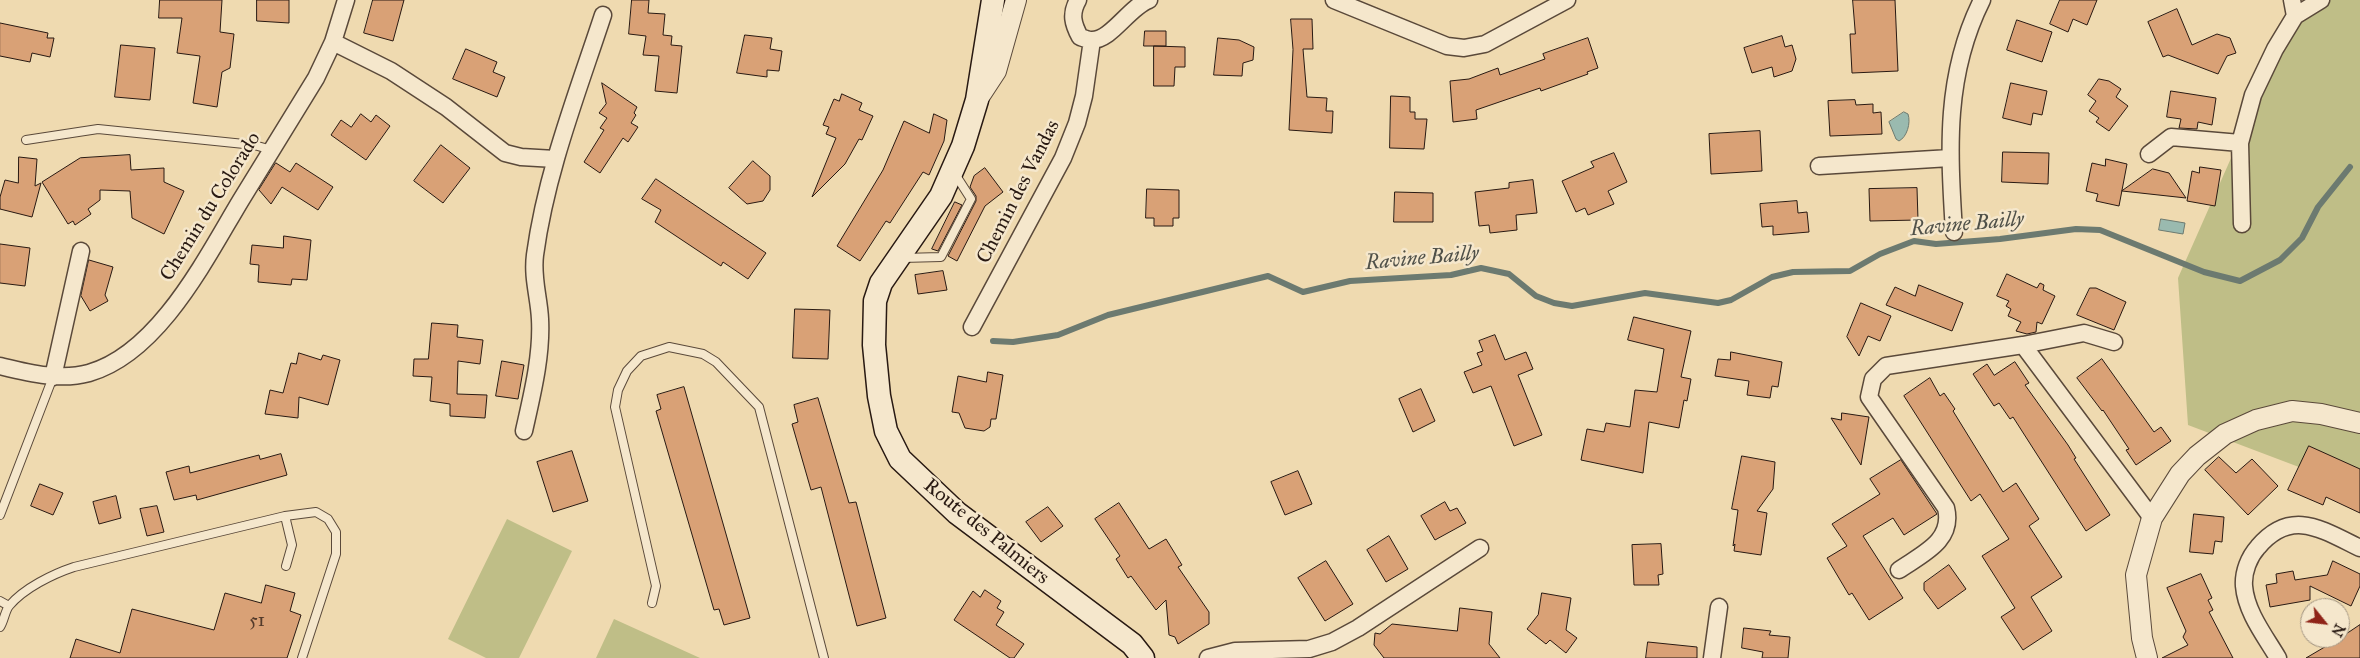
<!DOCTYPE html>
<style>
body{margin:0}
#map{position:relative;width:2360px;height:658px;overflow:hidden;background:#efdab0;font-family:"IM FELL Great Primer",serif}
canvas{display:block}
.north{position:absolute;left:2300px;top:598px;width:50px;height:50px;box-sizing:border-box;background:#f5e7cc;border:1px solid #a39582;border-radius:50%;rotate:119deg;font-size:14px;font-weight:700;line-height:20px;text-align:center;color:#281912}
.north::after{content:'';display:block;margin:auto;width:18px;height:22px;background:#8f2418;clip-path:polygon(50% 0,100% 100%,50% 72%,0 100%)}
</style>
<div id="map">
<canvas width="2360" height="658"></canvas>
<div class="north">N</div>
</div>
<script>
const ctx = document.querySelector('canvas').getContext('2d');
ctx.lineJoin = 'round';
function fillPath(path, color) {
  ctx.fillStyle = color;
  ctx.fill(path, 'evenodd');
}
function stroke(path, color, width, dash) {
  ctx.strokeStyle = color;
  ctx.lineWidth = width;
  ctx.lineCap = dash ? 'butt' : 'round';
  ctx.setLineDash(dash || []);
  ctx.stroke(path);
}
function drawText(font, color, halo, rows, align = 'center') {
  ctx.font = font + ' "IM FELL Great Primer",serif';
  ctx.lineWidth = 5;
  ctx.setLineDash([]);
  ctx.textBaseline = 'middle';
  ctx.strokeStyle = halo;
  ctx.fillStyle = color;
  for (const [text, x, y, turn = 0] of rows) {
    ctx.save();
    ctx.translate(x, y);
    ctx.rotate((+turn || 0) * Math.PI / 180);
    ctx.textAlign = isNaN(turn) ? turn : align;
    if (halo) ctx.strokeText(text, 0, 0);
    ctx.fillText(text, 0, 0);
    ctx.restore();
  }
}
const green = new Path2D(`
 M2324 0H2360V483L2357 489 2188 425 2178 278 2289 27Z
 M507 519 572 551 519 658H486L448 639Z
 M614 619 700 658H596Z`);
const water = new Path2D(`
 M1904 112 1908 114C1911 123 1907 137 1899 141L1896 139 1889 122Z
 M2161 219 2185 223 2183 234 2159 230Z`);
const stream = new Path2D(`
 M993 341 1013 342 1058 335 1108 315 1268 276 1303 292 1350 281 1451 275 1481 268 1509 274 1536 296 1554 303 1572 306 1645 293 1718 303 1731 300 1772 277 1793 272 1850 271 1880 254 1914 241 1936 244 2000 239 2076 229 2100 230 2204 272 2240 281 2280 260 2302 238 2318 207 2350 167`);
const building = new Path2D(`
 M160 0H222L220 32 234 34 230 68 222 72 217 107 193 103 200 56 177 53 182 18H159Z
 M257 0H289V23L257 21Z
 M373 0H404L393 41 364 33Z
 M632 0H649L648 13 665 14 663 35 672 36 671 45 682 46 677 93 655 91 659 56 643 55 646 36 629 34Z
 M1853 0H1895L1898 71 1852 73 1850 34H1855Z
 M2060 0H2097L2087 25 2073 19 2068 32 2050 24Z
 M2177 9 2192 45 2217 34 2230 38 2236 53 2227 56 2218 74 2168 55 2163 57 2148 22Z
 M1291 19H1312L1313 49H1303L1307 97 1327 98 1326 111H1333L1332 133 1289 130 1293 50Z
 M2017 20 2052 32 2042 62 2007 50Z
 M0 23 48 33 47 38H54L50 57 32 53 30 62 0 56Z
 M1145 31H1166V46H1144Z
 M745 35 772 38 770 49 782 51 779 71 767 70V77L737 73Z
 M1782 36 1785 47 1792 45 1796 59 1792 71 1774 77 1772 67 1752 73 1744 48Z
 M1218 38 1239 40 1254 47 1253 60 1243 63 1242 76 1214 75Z
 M1588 38 1598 68 1587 72 1588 74 1541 91 1540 88 1476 110 1477 119 1453 122 1450 81 1469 79 1498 68 1500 75 1545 59 1543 54Z
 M121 45 155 48 150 100 115 97Z
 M1154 46 1185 47V67H1175L1174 86H1154Z
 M466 49 497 62 493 72 505 77 497 97 453 79Z
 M2099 79 2109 81 2121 89 2116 97 2128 106 2109 131 2096 122 2099 118 2089 111 2096 101 2088 95Z
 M602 83 637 107 634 113 636 115 631 123 638 127 628 142 623 138 600 173 584 162 604 130 600 128 607 118 599 113 606 104Z
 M2011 83 2047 91 2042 115 2033 113 2031 125 2003 118Z
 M2171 91 2216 98 2212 125 2198 122 2197 129 2179 128 2181 119 2167 117Z
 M842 94 862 103 859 110 873 116 862 140 859 139 845 164 812 197 836 138 826 134 829 127 823 125 834 99 839 101Z
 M1391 96 1410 97V112H1415V119H1427L1424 149 1390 148Z
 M1855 100 1856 105 1873 104V113L1881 112 1882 134 1830 136 1828 101Z
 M361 114 371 122 376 115 390 126 366 160 331 135 341 120 351 127Z
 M934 114 947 120 944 141 929 175 923 172 890 223 886 221 860 261 837 246 883 170 904 121 929 133Z
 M1760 131 1762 171 1711 174 1709 134Z
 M441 145 470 168 443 203 414 181Z
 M2003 152 2049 153 2048 184 2002 182Z
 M1614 153 1627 182 1608 191 1614 204 1588 215 1585 208 1576 212 1562 181 1594 167 1591 162Z
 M130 155 131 170 164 168V182L184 191 164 234 132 218 130 191 100 190V200L88 209 91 214 75 225 73 221 68 224 42 182 80 158Z
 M19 157 37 159 35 186 41 183 32 217 0 209V197L5 180 18 183Z
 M2106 159 2127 164 2119 206 2096 201 2098 194 2086 191 2092 163 2105 166Z
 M753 161 770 176V190L763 201 747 204 729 188Z
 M276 163 290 172 296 163 333 187 318 210 282 187 271 204 259 190Z
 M2200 167 2221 170 2215 206 2187 201 2192 171 2199 173Z
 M985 168 1003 192 985 206 957 261 948 256 976 201V196L970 187 974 176Z
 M2153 169 2169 173 2186 198 2122 191Z
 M656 179 766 253 748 279 723 262 721 266 655 222 661 210 642 199Z
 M1533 180 1537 213 1516 215 1517 230 1490 233 1489 225 1479 226 1475 192 1509 188V183Z
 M1917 188 1918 220 1870 221 1869 189Z
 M1147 189 1179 190V218H1173V226H1154V218H1146Z
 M1395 192 1433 193V222H1394Z
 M1797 201 1798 213 1807 212 1809 232 1773 235V226L1762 227 1760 204Z
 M955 202 962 205 938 251 932 249Z
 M284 236 311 240 307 280 292 279 291 285 258 282 259 265 250 264 252 245 283 248Z
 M0 244 30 248 25 286 0 283Z
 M89 260 113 267 105 295 108 301 90 311 81 296Z
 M943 271 947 290 918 294 915 275Z
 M2007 274 2037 288 2040 283 2044 285 2043 290 2055 296 2042 324 2037 322 2036 332 2027 334 2016 331 2021 322 2008 316 2011 309 2006 306 2009 301 1997 296Z
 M1919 285 1963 303 1952 331 1886 305 1895 287 1915 296Z
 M2090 288H2096L2126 302 2114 330 2077 315Z
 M1861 303 1891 316 1880 341 1868 336 1859 356 1847 337Z
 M795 309 830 310 828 359 793 358Z
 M1634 317 1691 331 1681 377 1691 379 1687 401 1684 400 1679 428 1649 422 1643 473 1581 460 1587 429 1604 432 1606 423 1630 427 1635 390 1657 392 1664 349 1628 340Z
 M432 323 458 325 457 337 483 340 480 364 458 361 457 394 487 395 485 418 450 416V404L430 401 432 377 413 376 414 359H428Z
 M1495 335 1505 360 1526 352 1533 369 1518 375 1542 435 1514 446 1491 386 1473 393 1464 372 1482 365 1477 353 1483 351 1479 341Z
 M1731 352 1782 362 1778 387 1772 386 1770 398 1747 395 1749 381 1715 376 1718 359 1730 360Z
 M299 353 321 360 323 355 340 360 328 405 299 397 298 418 265 414 270 390 283 393 291 363 296 364Z
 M2102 359 2154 432 2161 427 2171 441 2136 465 2126 450 2129 449 2103 410 2102 411 2077 378Z
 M502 361 524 365 518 399 496 396Z
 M2015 362 2029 383 2025 385 2068 445 2076 458 2074 459 2110 515 2086 531 2013 417 2010 419 1999 403 1994 406 1973 374 1987 364 1994 375Z
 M988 372 1003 375 996 419H991L990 427 984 431 965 428 959 413 952 412 958 376 986 382Z
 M1930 378 1940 396 1944 393 1955 409 1953 411 2003 492 2016 483 2039 519 2029 526 2062 577 2031 597 2052 631 2023 650 2001 617 2015 608 1982 556 2009 539 1980 494 1971 501 1904 396Z
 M684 387 750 618 724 625 719 609 714 610 656 411 661 409 657 395Z
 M1421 389 1435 421 1413 432 1399 399Z
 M818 398 849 503 856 502 886 618 857 626 821 487 811 490 792 424 798 422 794 405Z
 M1842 413 1869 417 1861 465 1831 418 1841 420Z
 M2309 446 2360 469V513L2326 497 2323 505 2288 490Z
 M572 451 588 501 553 512 537 462Z
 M281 454 287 475 197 500 196 495 174 500 166 472 189 466 190 473 259 455 260 459Z
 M1742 456 1775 462 1773 489 1757 511 1767 513 1761 555 1734 551 1735 544 1733 546 1738 510 1732 509Z
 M2219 457 2236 473 2252 459 2278 486 2248 515 2205 470Z
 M1901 460 1937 514 1904 535 1893 518 1863 536 1903 598 1869 620 1852 593 1849 595 1827 558 1847 546 1832 524 1880 494 1870 479Z
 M1298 471 1312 504 1285 515 1271 482Z
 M40 484 63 493 53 515 31 506Z
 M116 496 121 518 99 524 93 502Z
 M1445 502 1450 511 1457 508 1466 523 1435 540 1421 516Z
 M1119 503 1149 549 1166 539 1182 565 1178 567 1209 612V624L1178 644 1175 637 1169 635 1166 600 1156 610 1131 576 1128 578 1116 559 1120 556 1095 519Z
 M157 506 164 532 147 536 140 509Z
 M1048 507 1063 526 1041 542 1026 522Z
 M2194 514 2224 517 2222 542 2215 541 2213 554 2190 552Z
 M1389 536 1408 569 1386 582 1367 550Z
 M1661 544 1663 574 1658 575 1659 585H1634L1632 545Z
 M1326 561 1353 604 1325 621 1298 578Z
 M2333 561 2360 574V586L2351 606 2310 586V600L2270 607 2266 585 2277 583 2276 574 2293 571 2295 580 2327 575Z
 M1949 565 1966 589 1938 609 1924 590V583Z
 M2201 574 2212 598 2208 600 2213 610 2209 612 2233 658H2162L2188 645 2183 637 2186 631 2167 588Z
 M266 585 295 593 290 611 301 615 287 658H70L76 639 120 653 132 609 214 630 225 593 261 603Z
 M985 590 1001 601 997 608 1004 612 996 625 1024 644 1014 658H1010L954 620 973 591 980 597Z
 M1542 593 1571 598 1566 630 1577 638 1566 653 1550 640 1546 644 1527 629 1538 615Z
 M1460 608 1492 612 1489 644 1500 658H1384L1374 645 1375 633 1380 634 1392 624 1457 631Z
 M2360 625V658H2306L2340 638Z
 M1744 628 1771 631 1769 635 1790 637 1788 658H1762L1763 652 1742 648Z
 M1648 642 1697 647V658H1646Z`);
const service = new Path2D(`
 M26 140 98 129 254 145 272 150
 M902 258 941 257 971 199 955 174
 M0 515 53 377
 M285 516 316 512 328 519 336 532V554L302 658
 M0 601 9 606
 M652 603 656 586 615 407 618 390 627 371 641 356 669 347 703 354 716 362 759 407 824 658
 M0 627C4 621 5 611 9 606 24 588 53 574 74 567L285 516 292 545 286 566`);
const minor = new Path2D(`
 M1078 0C1070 14 1073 24 1080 37 1083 38 1088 40 1091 40 1111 41 1129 7 1149 0
 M1334 0 1447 46 1464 48 1485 44 1567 0
 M2292 0 2295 16
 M333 42 391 71 446 107 505 153 521 157 555 159
 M2149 154 2171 137 2240 143
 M1819 166 1950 158
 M2242 224 2240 143 2253 95 2275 49 2295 16 2321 0
 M1954 232C1949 150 1944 76 1982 0
 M972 327 1063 158 1077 123 1084 96 1092 40
 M2023 345 2084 333 2114 342
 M0 366C29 373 60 381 89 373 159 353 206 258 241 200 266 159 291 119 316 78L333 42 346 0
 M53 377 81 251
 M524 431C532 395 542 356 540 319 539 297 532 278 535 255 546 173 577 94 603 15
 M1899 570C1922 554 1954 541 1946 508L1869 397 1873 379 1886 366 2023 345 2152 518
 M1208 658 1235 651 1309 649 1332 642 1358 628 1480 548
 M1712 658 1719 607
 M2278 658C2265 636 2246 612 2244 586 2243 572 2249 557 2258 547 2291 508 2321 529 2360 548`);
const tertiary = new Path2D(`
 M977 100 996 71 1016 0
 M2147 658 2142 638 2136 575 2152 518 2180 474 2197 456 2225 434 2256 420 2292 411 2321 414 2360 423`);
const secondary = new Path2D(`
 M993 0 977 100 963 146 941 196 881 283 875 301 874 345 879 396 886 431 900 459 957 513 1132 644 1143 658`);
const numberNames = [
 ["51",257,622]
];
const streetNames = [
 ["Chemin des Vandas",1019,192,-63],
 ["Chemin du Colorado",211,207,-58],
 ["Route des Palmiers",986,532,39]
];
const waterNames = [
 ["Ravine Bailly",1967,225,-5],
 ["Ravine Bailly",1422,259,-5]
];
fillPath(green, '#bfbe87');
fillPath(water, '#9abaaf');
stroke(water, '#6c7a70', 1);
stroke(stream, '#6c7a70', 6);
fillPath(building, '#d9a176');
stroke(building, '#281912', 1);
stroke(service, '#5a493a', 10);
stroke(minor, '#5a493a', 19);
stroke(tertiary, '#5a493a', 22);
stroke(secondary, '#281912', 25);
stroke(service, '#f5e7cc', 8);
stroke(minor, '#f5e7cc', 16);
stroke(tertiary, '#f5e7cc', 20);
stroke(secondary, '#f5e7cc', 22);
drawText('18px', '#543b2b', null, numberNames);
drawText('20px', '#281912', '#f5e7cc', streetNames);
drawText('italic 21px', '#505149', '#f5e7cc', waterNames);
</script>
